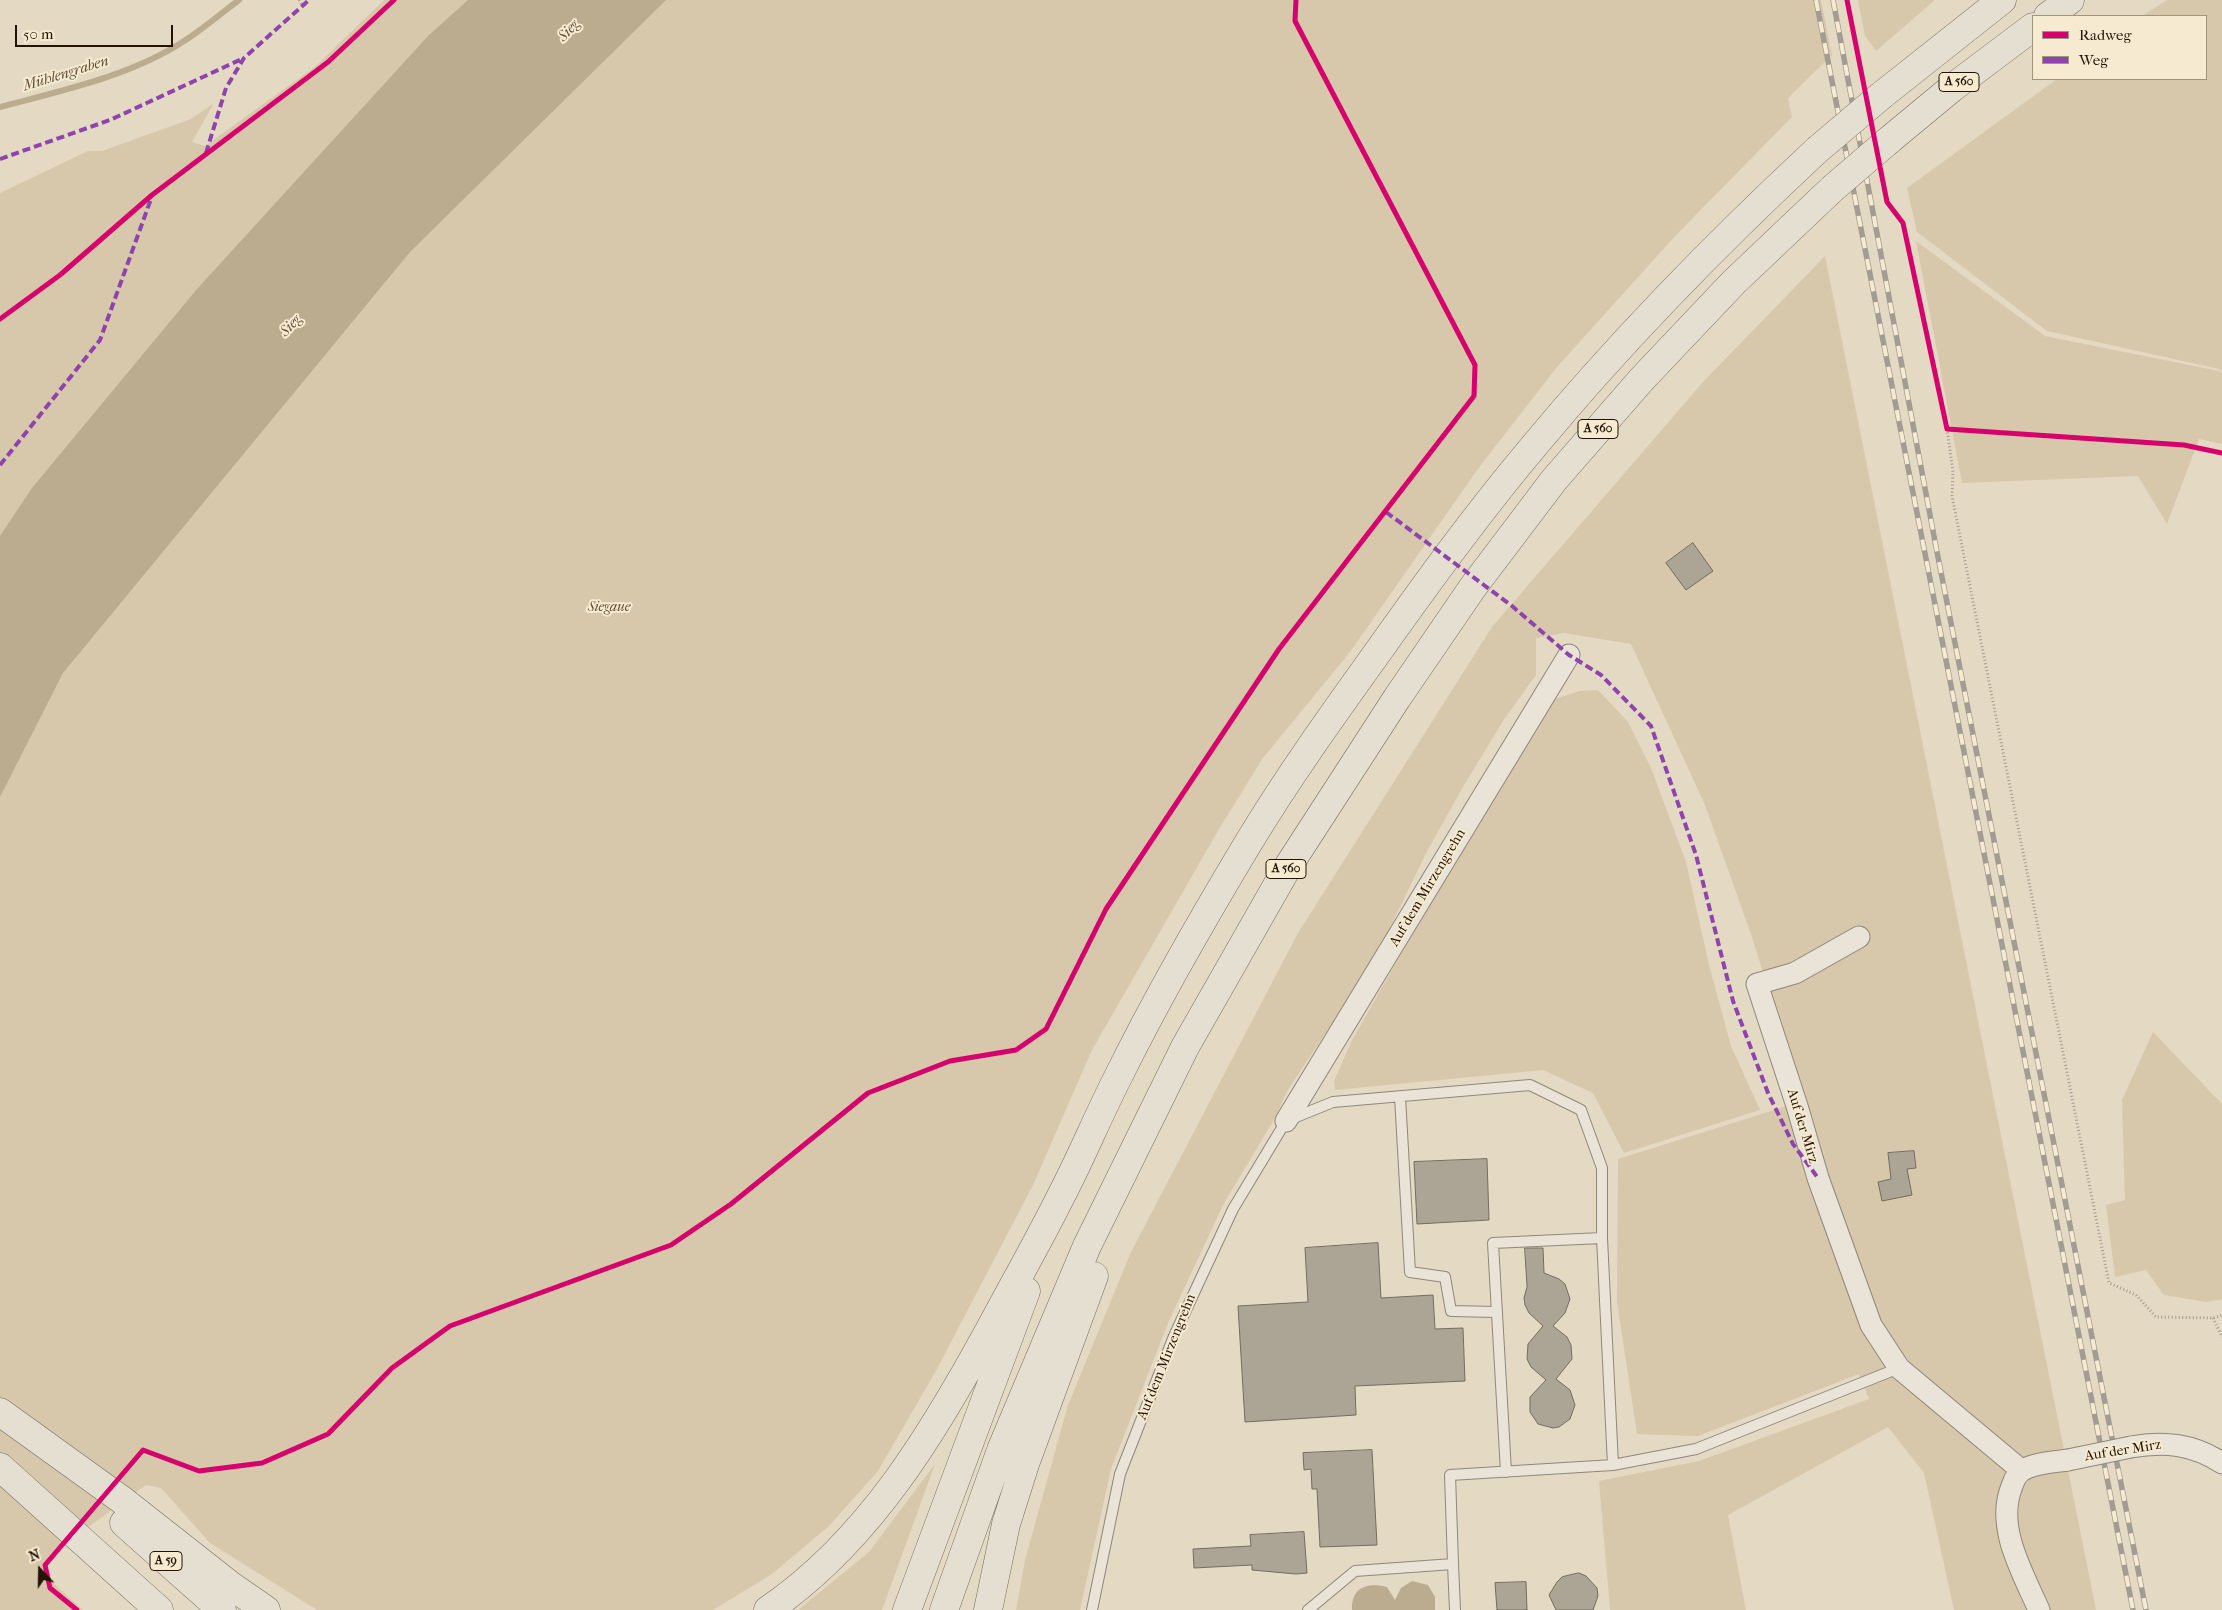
<!DOCTYPE html>
<meta charset="utf-8">
<style>
body{margin:0}
#map{position:relative;width:2222px;height:1610px;overflow:hidden;background:#e4d9c3;font-family:"IM FELL French Canon",serif}
canvas{display:block}
.legend{position:absolute;left:2032px;top:15px;width:175px;height:65px;box-sizing:border-box;background:#f6ead0;border:1px solid #a2947e;margin:0;padding:6px 9px;list-style:none;font-size:15px;color:#231302}
.legend li{display:flex;align-items:center;gap:10px;height:25px}
.legend b{width:25px;border:1px solid #a2947e}
.north{position:absolute;left:15px;top:1545px;width:50px;height:50px;-webkit-text-stroke:4px #f6ead0;paint-order:stroke;rotate:339deg;font-size:14px;font-weight:700;line-height:20px;text-align:center;color:#231302}
.north::after{content:'';display:block;margin:auto;width:18px;height:22px;background:#231302;clip-path:polygon(50% 0,100% 100%,50% 72%,0 100%)}
.scale{position:absolute;left:15px;top:25px;width:158px;height:22px;box-sizing:border-box;border:2px solid #231302;border-top:0;padding-left:6px;font-size:15px;line-height:18px;white-space:nowrap;color:#231302;-webkit-text-stroke:4px #f6ead0;paint-order:stroke}
</style>
<div id="map">
<canvas width="2222" height="1610"></canvas>
<ul class="legend">
<li><b style="height:6px;background:#d6006c"></b>Radweg</li>
<li><b style="height:6px;background:#8e44ad"></b>Weg</li>
</ul>
<div class="north">N</div>
<div class="scale">50 m</div>
</div>
<script>
const ctx = document.querySelector('canvas').getContext('2d');
ctx.lineJoin = 'round';
function fillPath(path, color) {
  ctx.fillStyle = color;
  ctx.fill(path, 'evenodd');
}
function stroke(path, color, width, dash) {
  ctx.strokeStyle = color;
  ctx.lineWidth = width;
  ctx.lineCap = dash ? 'butt' : 'round';
  ctx.setLineDash(dash || []);
  ctx.stroke(path);
}
function drawText(font, color, halo, rows, align = 'center') {
  ctx.font = font + ' "IM FELL French Canon",serif';
  ctx.lineWidth = 4;
  ctx.setLineDash([]);
  ctx.textBaseline = 'middle';
  ctx.strokeStyle = halo;
  ctx.fillStyle = color;
  for (const [text, x, y, turn = 0] of rows) {
    ctx.save();
    ctx.translate(x, y);
    ctx.rotate((+turn || 0) * Math.PI / 180);
    ctx.textAlign = isNaN(turn) ? turn : align;
    if (halo) ctx.strokeText(text, 0, 0);
    ctx.fillText(text, 0, 0);
    ctx.restore();
  }
}
const green = new Path2D(`
 M384 0H1821L1832 55 1788 98 1792 117 1676 235 1557 367 1480 466 1350 652 1263 758 1219 829 1092 1050 1033 1185 937 1369 878 1471 829 1526 772 1574 713 1610H317L210 1543 161 1488 146 1485 51 1554 47 1568 51 1581 83 1610H0V193L88 151H102L191 119 214 103 192 142 205 146 316 66Z
 M1858 0H1935L1876 51 1865 36Z
 M2167 0H2222V372L2219 369 2047 331 1917 232 1907 188 2057 79H2206V16H2142Z
 M1916 241 2045 336 2219 371 2222 373V444L2199 439 2167 524 2138 476 1962 483Z
 M1825 256 2096 1610H1954L1924 1473 1888 1427 1728 1515 1746 1610H1610L1599 1481 1699 1461 1869 1399 1859 1374 1698 1436 1637 1434 1617 1302 1618 1159 1803 1101 1753 940 1705 805 1631 644 1564 633 1536 638V675L1503 721 1463 787 1425 855 1383 942 1341 1010 1287 1091 1275 1118 1224 1203 1168 1323 1111 1469 1080 1610H1016L1025 1560 1068 1405 1131 1252 1298 933 1492 627 1703 382Z
 M1598 690 1628 722 1651 768 1686 862 1709 965 1731 1046 1760 1110 1624 1153 1593 1093 1543 1070 1335 1090 1334 1081 1351 1042 1451 866 1493 801 1551 700 1580 691Z
 M2153 1032 2222 1104V1299L2207 1302 2164 1295 2146 1270 2115 1277 2106 1205 2125 1200 2122 1100Z
 M935 1464 882 1610H798L869 1552Z`);
const water = new Path2D(`
 M468 0H666L410 252 63 673 0 797V536L32 488 197 289 428 36Z
 M1412 1581 1428 1585 1435 1597V1610H1352C1351 1587 1368 1582 1387 1587L1395 1600 1401 1588Z`);
const stream = new Path2D(`
 M0 107C60 91 131 76 184 41 203 29 220 14 239 0`);
const building = new Path2D(`
 M1693 543 1713 571 1686 590 1666 563Z
 M1914 1151 1916 1168 1907 1169 1912 1195 1882 1201 1878 1182 1891 1179 1888 1153Z
 M1487 1159 1489 1220 1417 1224 1414 1162Z
 M1378 1243 1381 1298 1433 1295 1435 1329 1463 1328 1465 1381 1355 1386 1356 1415 1245 1422 1238 1306 1308 1302 1305 1248Z
 M1525 1248H1543L1544 1273 1559 1279 1565 1284 1570 1299 1565 1313 1553 1326 1567 1337 1571 1345 1572 1359 1556 1379 1570 1390 1575 1405 1570 1419 1559 1427 1553 1428 1538 1424 1530 1412V1397L1546 1380 1531 1367 1527 1359 1528 1344 1543 1326 1529 1313 1525 1305 1524 1298 1527 1287Z
 M1372 1450 1377 1545 1320 1547 1317 1489H1312L1311 1469 1304 1470 1303 1453Z
 M1304 1532 1307 1573 1296 1574 1252 1570V1565L1194 1568 1193 1549 1251 1546 1250 1535Z
 M1579 1573 1586 1576 1597 1588 1598 1596 1593 1610H1556L1549 1595 1557 1582 1562 1577Z
 M1526 1582 1527 1610H1497L1495 1583Z`);
const path = new Path2D(`
 M299 0 302 5
 M1947 429 1953 472 1952 496 2109 1283 2136 1295 2156 1317 2213 1318 2222 1315
 M2213 1318 2222 1337`);
const service = new Path2D(`
 M1400 1097 1410 1272 1445 1277 1451 1311 1496 1312
 M1506 1472 1493 1243 1602 1238
 M1453 1564 1450 1475 1613 1465 1696 1449 1899 1368
 M1092 1610 1120 1474 1174 1336 1233 1209 1286 1121 1333 1102 1530 1085 1581 1110 1602 1168V1238L1613 1465
 M1308 1610 1355 1571 1453 1564 1455 1610`);
const minor = new Path2D(`
 M1859 937 1795 973 1757 984 1797 1106 1818 1178 1871 1325 1899 1368 2021 1470
 M1286 1121 1569 655
 M2131 1447C2164 1441 2193 1444 2222 1463
 M2039 1610C2023 1573 1995 1527 2012 1486 2014 1480 2017 1473 2023 1470 2034 1463 2054 1462 2068 1460`);
const motorway = new Path2D(`
 M2048 16 2070 0
 M1882 95 2002 0
 M1888 141 1952 88 2033 27
 M0 1412 122 1500 230 1585 266 1610
 M0 1467 159 1610
 M124 1523 222 1610
 M768 1610C869 1541 934 1432 991 1327 1014 1284 1038 1242 1060 1198 1081 1158 1098 1116 1119 1075 1158 996 1202 920 1247 845 1288 777 1334 713 1380 649 1429 580 1479 511 1534 446 1621 341 1717 243 1817 150
 M907 1610 1026 1291
 M944 1610 1001 1450 1087 1246 1185 1047 1287 868 1397 698 1473 587 1554 480 1642 379 1734 282 1832 189
 M988 1610 1006 1524 1025 1464 1094 1276`);
const rail = new Path2D(`
 M1816 0 2133 1610
 M1833 0 1937 552 2146 1610`);
const minorBridge = new Path2D(`
 M2068 1460 2131 1447`);
const motorwayBridge = new Path2D(`
 M1817 150 1882 95
 M1832 189 1888 141`);
const quiet = new Path2D(`
 M206 153 226 88 244 58 309 0
 M0 159 110 120 244 58
 M0 465 100 340 151 199
 M1386 512 1512 606 1569 655 1601 675 1651 726 1696 855 1733 1001 1768 1093 1793 1144 1818 1178`);
const cycleway = new Path2D(`
 M1847 0 1887 202 1903 223 1947 429 2184 445 2222 453
 M0 319 60 275 152 195 328 62 394 0
 M77 1610 50 1588 45 1565 143 1450 199 1471 262 1463 328 1434 392 1368 450 1326 671 1245 731 1204 868 1093 950 1061 1016 1050 1046 1029 1106 909 1279 649 1474 396 1475 365 1295 21 1296 0`);
const shields = [
 [1959,82,40],
 [1598,429,40],
 [1286,869,40],
 [166,1561,32]
];
const shieldNames = [
 ["A 560",1959,82],
 ["A 560",1598,429],
 ["A 560",1286,869],
 ["A 59",166,1561]
];
const parkNames = [
 ["Siegaue",609,608]
];
const streetNames = [
 ["Auf dem Mirzengrehn",1428,888,-59],
 ["Auf der Mirz",1802,1126,73],
 ["Auf dem Mirzengrehn",1167,1357,-68],
 ["Auf der Mirz",2123,1451,-9]
];
const waterNames = [
 ["Sieg",569,31,-47],
 ["Mühlengraben",66,74,-17],
 ["Sieg",291,326,-47]
];
fillPath(green, '#d8c8ab');
fillPath(water, '#bcac8f');
stroke(stream, '#bcac8f', 6);
fillPath(building, '#aca495');
stroke(building, '#746c5f', 1);
stroke(service, '#8f8779', 12);
stroke(minor, '#8f8779', 23);
stroke(motorway, '#746c5f', 29);
stroke(path, '#a29c93', 3, [1, 2.5]);
stroke(service, '#e9e3d8', 10);
stroke(minor, '#e9e3d8', 21);
stroke(motorway, '#e5dfd2', 28);
stroke(rail, '#a29c93', 5.5);
stroke(rail, '#f6ead0', 4, [11]);
stroke(minorBridge, '#8f8779', 23, []);
stroke(motorwayBridge, '#746c5f', 29, []);
stroke(minorBridge, '#e9e3d8', 21);
stroke(motorwayBridge, '#e5dfd2', 28);
stroke(quiet, '#8e44ad', 4, [8, 4]);
stroke(cycleway, '#d6006c', 5);
for (const [x, y, w] of shields) {
  const box = new Path2D();
  box.roundRect(x - w / 2, y - 9.5, w, 19, 4);
  ctx.fillStyle = '#f6ead0';
  ctx.fill(box);
  stroke(box, '#231302', 1);
}
drawText('bold 12px', '#231302', null, shieldNames);
drawText('italic 14px', '#5f4e36', '#f6ead0', parkNames);
drawText('14px', '#231302', '#f6ead0', streetNames);
drawText('italic 15px', '#604f38', '#f6ead0', waterNames);
</script>
